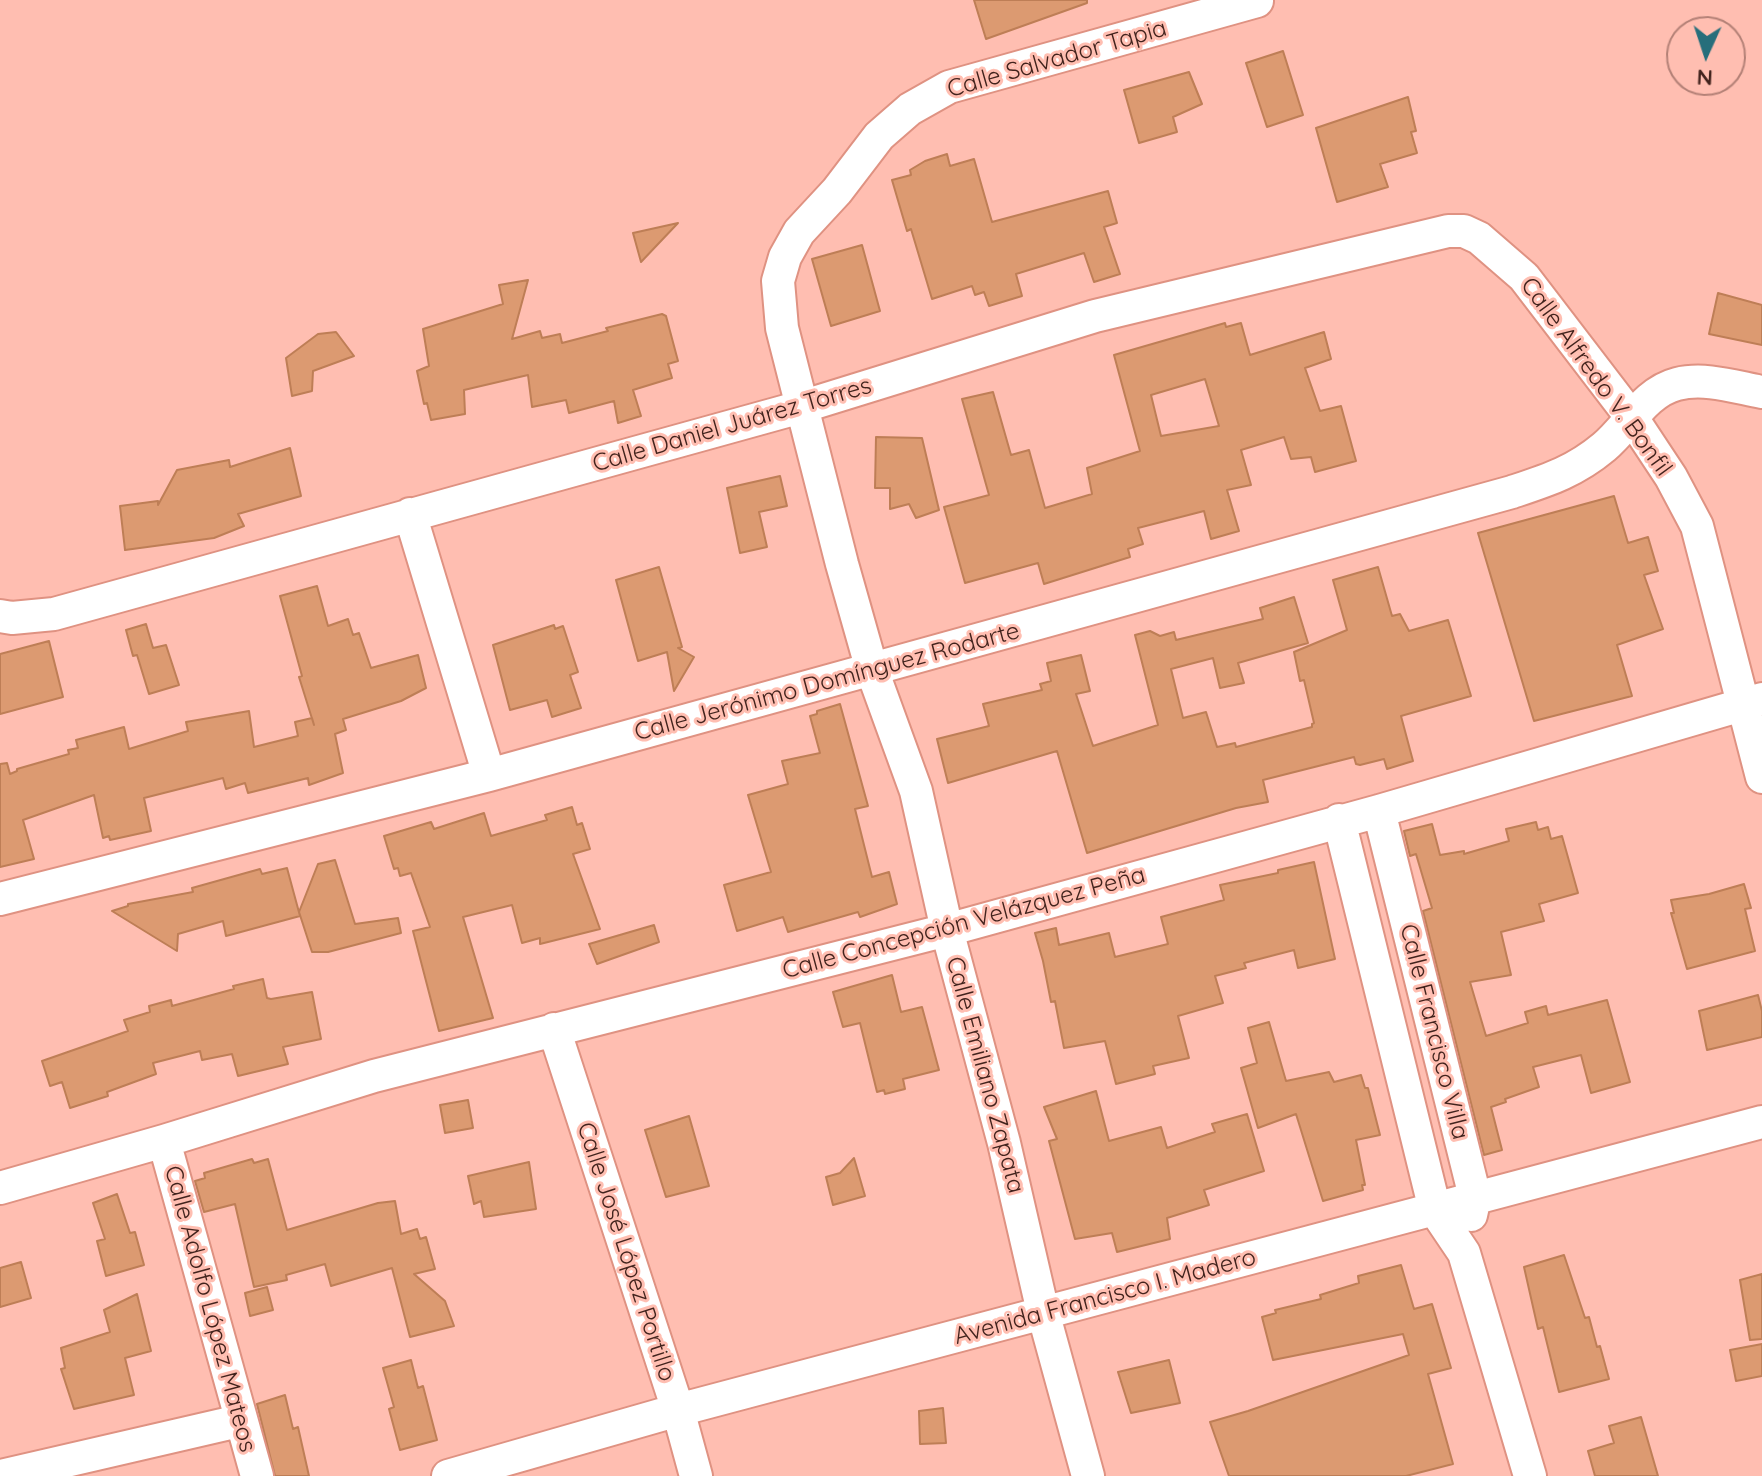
<!DOCTYPE html>
<meta charset="utf-8">
<style>
body{margin:0}
#map{position:relative;width:1762px;height:1476px;overflow:hidden;background:#ffbeb1;font-family:Quicksand,sans-serif}
canvas{display:block}
.north{position:absolute;left:1666px;top:16px;width:80px;height:80px;box-sizing:border-box;background:#ffbeb1;border:2px solid #b38076;border-radius:50%;rotate:183deg;font-size:22px;font-weight:700;line-height:32px;text-align:center;color:#42231d}
.north::after{content:'';display:block;margin:auto;width:28px;height:36px;background:#276e7b;clip-path:polygon(50% 0,100% 100%,50% 72%,0 100%)}
</style>
<div id="map">
<canvas width="1762" height="1476"></canvas>
<div class="north">N</div>
</div>
<script>
const ctx = document.querySelector('canvas').getContext('2d');
ctx.lineJoin = 'round';
function fillPath(path, color) {
  ctx.fillStyle = color;
  ctx.fill(path, 'evenodd');
}
function stroke(path, color, width, dash) {
  ctx.strokeStyle = color;
  ctx.lineWidth = width;
  ctx.lineCap = dash ? 'butt' : 'round';
  ctx.setLineDash(dash || []);
  ctx.stroke(path);
}
function drawText(font, color, halo, rows, align = 'center') {
  ctx.font = font + ' Quicksand,sans-serif';
  ctx.lineWidth = 6;
  ctx.setLineDash([]);
  ctx.textBaseline = 'middle';
  ctx.strokeStyle = halo;
  ctx.fillStyle = color;
  for (const [text, x, y, turn = 0] of rows) {
    ctx.save();
    ctx.translate(x, y);
    ctx.rotate((+turn || 0) * Math.PI / 180);
    ctx.textAlign = isNaN(turn) ? turn : align;
    if (halo) ctx.strokeText(text, 0, 0);
    ctx.fillText(text, 0, 0);
    ctx.restore();
  }
}
const building = new Path2D(`
 M974 0H1087V3L986 39Z
 M1283 51 1303 115 1267 127 1246 63Z
 M1189 72 1202 104 1173 117 1177 132 1139 143 1124 90Z
 M1408 97 1416 131 1411 132 1417 153 1380 164 1388 187 1337 202 1316 128Z
 M947 154 950 166 974 159 992 222 1108 191 1117 223 1104 227 1120 274 1094 282 1084 253 1016 274 1022 296 989 306 984 292 975 295 972 286 932 299 911 229 907 231 892 180 911 175 910 170 925 161Z
 M678 223 641 262 633 233Z
 M862 245 880 311 831 326 812 259Z
 M528 280 512 339 540 331 542 338 560 334 562 343 608 331 606 328 662 314 666 316 678 361 668 364 672 378 633 390 641 416 618 423 614 401 569 413 566 400 532 407 528 375 464 390 465 414 431 420 427 403 424 404 417 371 429 366 423 329 503 304 499 285Z
 M1718 293 1762 305V345L1709 334Z
 M1225 323 1226 327 1241 323 1250 355 1324 332 1331 359 1305 368 1320 411 1341 406 1356 461 1315 472 1311 457 1291 459 1284 437 1241 450 1251 485 1227 490 1239 531 1211 539 1204 511 1138 528 1143 544 1128 549 1130 557 1044 584 1038 563 965 583 944 507 989 495 962 399 993 392 1011 455 1029 450 1045 508 1092 494 1087 468 1140 451 1114 355ZM1205 379 1219 426 1161 436 1151 395Z
 M336 332 354 356 313 371 312 391 292 396 286 358 318 334Z
 M876 437 922 438 939 510 916 518 909 504 890 509V488H875Z
 M290 448 301 496 238 514 244 526 214 538 125 550 120 506 158 501V505L177 470 229 460 230 467Z
 M780 476 787 506 759 512 767 547 740 553 727 488Z
 M1614 496 1628 543 1648 537 1658 571 1644 575 1663 629 1617 645 1632 696 1534 721 1478 533Z
 M659 567 682 647 678 648 694 657 674 691 667 652 638 661 616 580Z
 M1378 567 1392 616 1400 614 1409 631 1448 620 1471 696 1401 716 1413 761 1387 769 1384 759 1360 765 1356 764 1354 757 1263 780 1268 802 1236 808 1087 853 1057 751 948 783 937 739 989 726 983 704 1042 690 1040 684 1051 681 1047 663 1081 655 1090 691 1076 694 1093 746 1158 725 1135 635 1150 631 1160 636 1174 632 1176 640 1263 619 1260 608 1294 597 1308 643 1238 663 1244 683 1220 688 1213 658 1171 669 1183 718 1206 712 1217 747 1235 743 1236 747 1312 727V724L1314 723 1304 680 1300 681 1294 652 1347 630 1333 580Z
 M317 586 328 626 348 619 353 635 359 633 371 668 418 655 426 688 401 701 343 719 346 730 335 734 343 773 309 785 308 778 248 793 245 783 226 789 223 778 144 798 151 831 110 840 109 836 103 838 94 795 23 820 34 859 0 867V764L7 763 10 774 17 771V769L69 754 68 750 78 748 76 740 124 727 129 749 188 731 186 722 249 711 254 747 298 736 295 722 312 718 314 725 299 677 302 676 280 596Z
 M146 624 153 648 166 645 179 685 149 694 137 655 133 656 126 630Z
 M554 625 555 629 563 626 578 672 570 675 581 708 552 717 547 700 510 710 493 645Z
 M49 641 63 697 0 714V654Z
 M840 704 868 806 855 809 872 877 889 872 897 904 860 917 858 912 788 932 783 917 737 931 724 885 771 872 748 795 788 784 782 761 820 753 810 716 817 714V711Z
 M572 807 577 825 582 823 590 849 573 854 600 929 540 944V938L522 943 512 905 463 917 493 1018 439 1031 413 931 430 927 411 873 400 876 398 868 394 869 384 836 431 822 434 829 484 813 491 836 547 820 545 815Z
 M1536 822 1538 830 1548 827 1551 839 1562 836 1578 893 1539 904 1544 921 1501 932 1511 975 1470 982 1486 1036 1528 1023 1525 1012 1546 1006 1548 1015 1607 1000 1630 1082 1591 1093 1581 1055 1533 1067 1539 1087 1505 1099 1506 1102 1491 1107 1502 1150 1484 1155 1423 911 1432 908 1416 854 1410 856 1404 831 1432 824 1440 855 1464 851V854L1509 841 1506 829Z
 M335 860 355 924 398 918 401 933 328 952H312L299 912 318 864Z
 M1314 862 1335 959 1298 968 1294 950 1244 963 1246 968 1215 976 1223 1003 1178 1016 1189 1058 1153 1066 1155 1074 1116 1084 1105 1041 1064 1048 1055 1001 1051 1002 1043 961 1035 933 1056 928 1059 945 1109 933 1115 957 1168 944 1161 917 1224 900 1220 885 1278 873V870Z
 M287 868 300 916 226 936 223 921 178 934 177 951 112 911 128 906V904L193 892 192 888 260 869 262 874Z
 M1744 884 1751 908 1745 909 1755 951 1687 969 1671 913H1674L1671 900 1709 894Z
 M654 925 659 942 597 964 589 944Z
 M892 975 901 1012 922 1007 939 1070 903 1079 905 1089 885 1094 884 1090 877 1092 860 1023 843 1027 833 992Z
 M263 979 267 998 271 999 312 992 321 1039 283 1047 288 1064 238 1076 232 1054 202 1060 200 1051 153 1063 156 1074 107 1092 108 1096 70 1108 62 1082 50 1086 42 1061 128 1031 124 1020 150 1012 149 1006 171 1000 172 1006 234 989 233 986Z
 M1758 995 1762 1011V1037L1707 1050 1699 1011Z
 M1269 1022 1286 1081 1329 1072 1334 1082 1361 1075 1365 1088H1368L1380 1135 1356 1140 1365 1185H1362L1363 1190 1323 1201 1296 1114 1258 1128 1241 1068 1257 1063 1248 1028Z
 M1096 1091 1109 1141 1161 1127 1167 1148 1215 1132 1212 1124 1247 1114 1264 1171 1204 1190 1209 1205 1167 1218 1170 1239 1117 1252 1112 1233 1075 1239 1049 1141 1057 1139 1044 1107Z
 M468 1100 473 1128 445 1133 440 1105Z
 M689 1116 709 1186 666 1197 645 1130Z
 M854 1158 865 1196 833 1205 826 1177 840 1173Z
 M252 1159 254 1163 268 1159 287 1230 378 1203 395 1201 401 1234 417 1229 420 1239 426 1237 435 1269 414 1274 445 1301 454 1326 410 1337 392 1268 331 1286 325 1264 286 1275 287 1280 254 1287 235 1204 204 1212 195 1181 205 1178 204 1173Z
 M529 1162 536 1209 484 1217 481 1201 474 1204 468 1176Z
 M117 1194 130 1233 135 1232 144 1265 106 1276 97 1241 105 1239 93 1203Z
 M1564 1255 1585 1318 1589 1317 1597 1347 1600 1346 1609 1379 1559 1392 1543 1327 1538 1329 1524 1267Z
 M21 1262 31 1298 0 1307V1268Z
 M1401 1265 1414 1309 1432 1304 1451 1368 1428 1374 1453 1464 1406 1476H1229L1210 1422 1248 1411 1409 1355 1403 1334 1273 1360 1262 1317 1276 1313 1275 1310 1321 1299 1320 1295 1359 1283 1358 1276Z
 M1762 1274V1339L1750 1340 1740 1280Z
 M267 1287 273 1310 250 1316 245 1293Z
 M137 1294 151 1351 125 1358 134 1395 74 1409 61 1369 65 1368 61 1348 110 1332 104 1310Z
 M1762 1344V1376L1736 1381 1730 1350Z
 M411 1360 418 1388 423 1386 437 1440 400 1450 389 1409 394 1407 383 1368Z
 M1169 1360 1180 1403 1131 1413 1118 1372Z
 M285 1395 293 1429 298 1427 309 1476H275L257 1404Z
 M943 1408 946 1443 920 1444 919 1411Z
 M1641 1417 1658 1476H1595L1588 1451 1614 1443 1609 1426Z`);
const minor = new Path2D(`
 M410 514 489 775
 M0 616 12 618 54 614 801 407 1095 316 1448 231H1464L1479 238 1524 277 1632 418 1671 477 1697 526 1762 777
 M1379 811 1475 1197 1471 1215
 M1339 820 1435 1210 1464 1253 1530 1476
 M0 899 489 775 1512 492C1548 480 1574 472 1604 447 1628 427 1645 392 1677 384 1705 377 1735 387 1762 392
 M554 1029 678 1410 696 1476
 M164 1141 257 1476
 M0 1188 164 1141 374 1076 947 930 1379 811 1762 699
 M1 1476 239 1421
 M448 1476 678 1410 1762 1122
 M1088 1476 1043 1312 1004 1143 947 930 916 791 872 670 842 564 782 328 778 281 785 257 799 232 837 191 879 136 910 109 949 87 1257 1`);
const streetNames = [
 ["Calle Salvador Tapia",1057,59,-16],
 ["Calle Alfredo V. Bonfil",1596,377,54],
 ["Calle Daniel Juárez Torres",732,425,-16],
 ["Calle Jerónimo Domínguez Rodarte",827,682,-15],
 ["Calle Concepción Velázquez Peña",964,923,-15],
 ["Calle Francisco Villa",1434,1032,76],
 ["Calle Emiliano Zapata",985,1075,75],
 ["Calle José López Portillo",626,1252,72],
 ["Avenida Francisco I. Madero",1105,1297,-15],
 ["Calle Adolfo López Mateos",210,1309,75]
];
fillPath(building, '#dc9a71');
stroke(building, '#be7e56', 2);
stroke(minor, '#df9282', 36);
stroke(minor, '#fff', 32);
drawText('24px', '#42231d', '#ffbeb1', streetNames);
</script>
